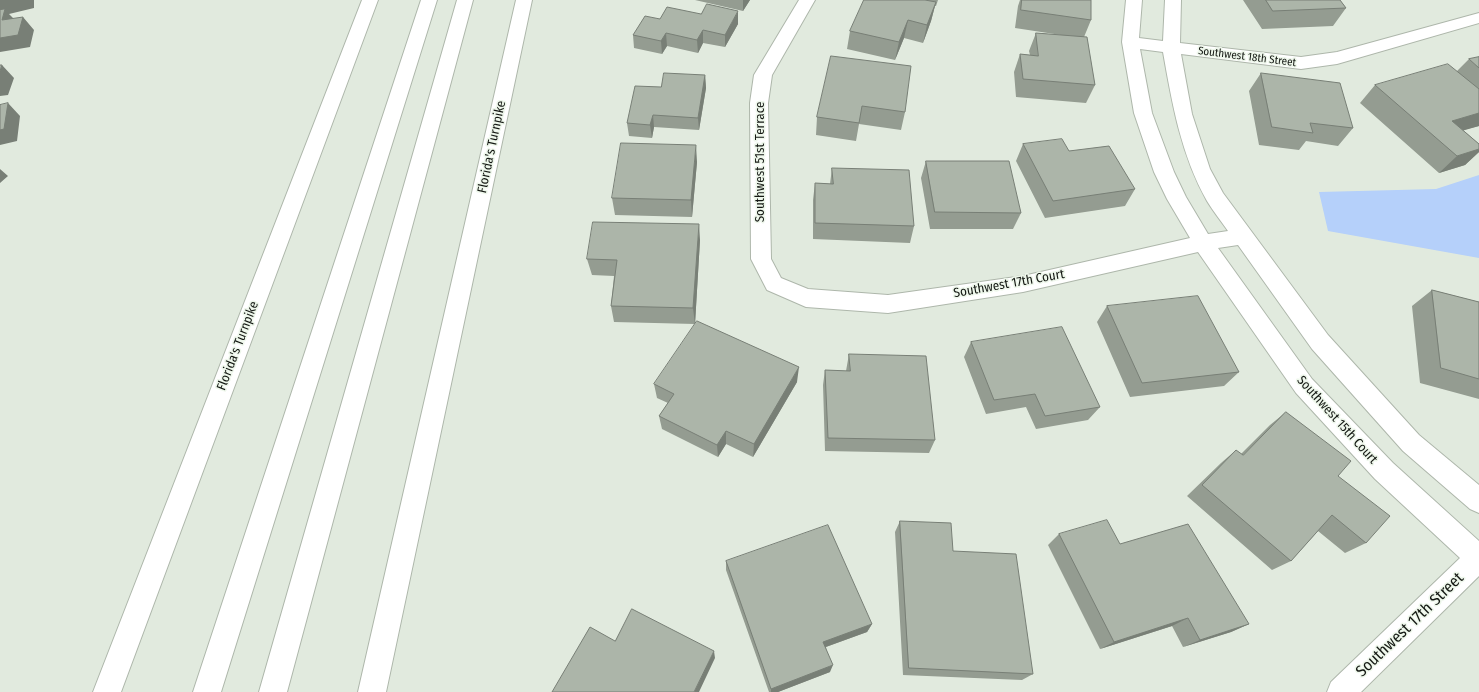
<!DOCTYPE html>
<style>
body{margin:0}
canvas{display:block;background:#e1eade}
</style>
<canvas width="1479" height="692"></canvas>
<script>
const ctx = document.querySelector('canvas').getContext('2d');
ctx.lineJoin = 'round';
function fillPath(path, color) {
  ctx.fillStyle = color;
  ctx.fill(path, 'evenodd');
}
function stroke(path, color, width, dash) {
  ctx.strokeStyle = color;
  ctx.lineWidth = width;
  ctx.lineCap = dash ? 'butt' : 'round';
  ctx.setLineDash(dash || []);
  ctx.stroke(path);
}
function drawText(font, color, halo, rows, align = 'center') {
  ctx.font = font + ' "Fira Sans Condensed",sans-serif';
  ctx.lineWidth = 3;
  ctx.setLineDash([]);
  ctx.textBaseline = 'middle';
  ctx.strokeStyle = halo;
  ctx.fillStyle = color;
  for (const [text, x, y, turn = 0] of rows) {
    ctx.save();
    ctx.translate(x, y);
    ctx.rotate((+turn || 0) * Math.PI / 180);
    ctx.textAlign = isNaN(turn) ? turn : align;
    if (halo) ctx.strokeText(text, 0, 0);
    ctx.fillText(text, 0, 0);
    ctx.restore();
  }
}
const water = new Path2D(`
 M1479 175V258L1328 231 1319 192 1436 189Z`);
const minor = new Path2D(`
 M799 0H815L772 75 768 103 771 259 781 278 808 289 888 295 1023 276 1190 238 1167 199 1154 172 1134 113 1122 42 1126 0H1142L1139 38 1163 41 1165 0H1181L1180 43 1301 57 1337 52 1479 13V23L1337 64 1301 69 1181 54 1192 114 1210 169 1223 193 1328 335 1419 435 1479 485V513L1470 509 1403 451 1312 349 1238 245 1218 248 1312 379 1393 463 1479 541V576L1361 692H1327L1331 682 1460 558 1375 479 1296 393 1198 252 1023 292 888 313 806 307 767 290 751 259 750 103 754 75ZM1140 49 1163 52C1172 103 1181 155 1207 201 1213 211 1221 221 1228 231L1208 234 1186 197 1174 172 1152 113Z`);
const motorway = new Path2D(`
 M362 0H378L121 692H93Z
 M421 0H437L221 692H193Z
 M457 0H473L287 692H259Z
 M516 0H532L386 692H358Z`);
const wall = new Path2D(`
 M695 0H750L743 11Z
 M864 0H938L936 6H935L931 21 923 43 904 38 895 60 847 49 850 31Z
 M1020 0H1091V20L1084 37 1095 85 1086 103 1016 97 1014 72 1020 54 1030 55 1029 51 1036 33 1061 35 1015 28 1018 6Z
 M1243 0H1340L1346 8 1333 26 1262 29Z
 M660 19 738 24 725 47 703 43 698 53 667 46 662 54 634 48 633 35Z
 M831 56 905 112 901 130 859 124 856 141 816 135 817 117Z
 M1479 57V126L1463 130 1479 144V152L1465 165 1439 173 1360 103 1375 85 1457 71 1469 59Z
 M1261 73 1353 128 1338 146 1306 141 1299 150 1259 145 1249 91Z
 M705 75 706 88 699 130 654 127 652 138 629 136 627 123 661 87Z
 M1023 144 1069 151 1135 189 1125 206 1045 218 1016 161Z
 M926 161 1021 213 1013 229H930L921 178Z
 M697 162 692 217 615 215 612 198Z
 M832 168 914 226 910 243 813 239V200L815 183 830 184Z
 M700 240 695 324 614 322 611 306 614 276 592 275 587 259Z
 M1432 290 1479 302V399L1420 383 1412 306Z
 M1107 306 1239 372 1224 386 1130 397 1097 322Z
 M971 342 1100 407 1088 420 1036 429 1026 407 986 414 964 357Z
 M849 354 935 440 929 453 825 451 823 385 825 370 846 371Z
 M797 382 753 457 726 444 718 457 662 429 659 416 668 403 657 398 654 384Z
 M1286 412 1338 476 1366 543 1345 553 1318 531 1291 561 1272 570 1187 496 1221 463 1236 450 1241 454 1270 425Z
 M900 521 1033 674 1022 680 903 675 895 532Z
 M1059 534 1120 544 1249 624 1231 632 1183 647 1172 626 1100 649 1048 545Z
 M726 561 872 624 867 632 826 647 830 672 778 692H769L726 570Z`);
const shadedWall = new Path2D(`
 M0 0H34V8L9 14 17 22 2 20 0 16Z
 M743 0H750L743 11Z
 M936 2 931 21 923 43 927 25Z
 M738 11V24L725 47V35Z
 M23 17 34 30 30 47 0 52V38Z
 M908 20 904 38 895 60 899 42Z
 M703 30V43L698 53 697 40Z
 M666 33 667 46 662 54 661 41Z
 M2 65 14 78 8 95 0 96V71Z
 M705 75 706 88 699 130 698 118Z
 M8 103 20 116 17 141 0 145V130Z
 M1479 113V126L1437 138 1452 121Z
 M653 115 654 127 652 138 650 125Z
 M696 145 697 162 692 217 691 200Z
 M1479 149V152L1465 165 1439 173 1457 156Z
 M0 169 8 176 0 183Z
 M699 224 700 240 695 324 693 308Z
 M799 367 797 382 753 457 754 444Z
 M726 431V444L718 457 717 445Z
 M1188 618 1172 626 1100 649 1114 642Z
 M872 624 867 632 820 649 823 642Z
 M1249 624 1231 632 1183 647 1200 640Z
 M714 651 715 658 699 692H694Z
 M833 665 830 672 778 692H771V689Z`);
const building = new Path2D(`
 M864 0H925L936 2 927 25 908 20 899 42 850 31Z
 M1022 0H1091V20L1021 10Z
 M1266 0H1340L1346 8 1273 11Z
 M707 4 738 11 725 35 703 30 697 40 666 33 661 41 633 35 645 16 660 19 667 7 701 14Z
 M5 9 2 20 23 17 18 35 0 38V10Z
 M1036 33 1087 37 1095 85 1023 79 1020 54 1038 56Z
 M831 56 911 66 905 112 862 106 859 123 817 117Z
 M1479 57V68L1469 59Z
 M1448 64 1479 89V113L1452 121 1479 144V149L1457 156 1375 85Z
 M0 65H2L0 71Z
 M664 73 705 75 698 118 653 115 650 125 627 123 635 86 661 87Z
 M1261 73 1340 83 1353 128 1310 123 1313 133 1272 127Z
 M8 103 4 129 0 130V105Z
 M1062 139 1069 151 1109 146 1135 189 1053 201 1023 144Z
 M621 143 696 145 691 200 612 198Z
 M926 161H1009L1021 213 935 212Z
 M832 168 909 170 914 226 815 223V183L833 184Z
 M593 222 699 224 693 308 611 306 617 260 587 259Z
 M1432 290 1479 302V379L1441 368Z
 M1198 296 1239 372 1142 383 1107 306Z
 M697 321 799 367 754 444 726 431 717 445 659 416 674 394 654 384Z
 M1062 327 1100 407 1045 416 1035 394 994 400 971 342Z
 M849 354 926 356 935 440 828 438 825 370 850 371Z
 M1286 412 1351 461 1338 476 1390 516 1366 543 1332 515 1291 561 1202 485 1236 450 1243 455Z
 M1107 520 1120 544 1188 524 1249 624 1200 640 1188 618 1114 642 1059 534Z
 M900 521 951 523 953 551 1016 554 1033 674 909 668Z
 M828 525 872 624 823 642 833 665 771 689 726 561Z
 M632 609 714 651 694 692H552L590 627 615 641Z`);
const farStreetnames = [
 ["Southwest 18th Street",1247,57,7]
];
const streetNames = [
 ["Florida's Turnpike",492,147,-78],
 ["Southwest 51st Terrace",760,162,-90],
 ["Southwest 17th Court",1009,284,-10],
 ["Florida's Turnpike",238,346,-69],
 ["Southwest 15th Court",1337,420,48]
];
const nearStreetnames = [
 ["Southwest 17th Street",1410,625,-44]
];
fillPath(water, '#b5d0fa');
stroke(minor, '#aeb7ab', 2);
stroke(motorway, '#aeb7ab', 2);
fillPath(minor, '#fff');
fillPath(motorway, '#fff');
fillPath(wall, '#949c91');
fillPath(shadedWall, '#787f76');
fillPath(building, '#acb5a9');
stroke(building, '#787f76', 1);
drawText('11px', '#131712', '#eef7eb', farStreetnames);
drawText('13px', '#131712', '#eef7eb', streetNames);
drawText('16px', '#131712', '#eef7eb', nearStreetnames);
</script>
